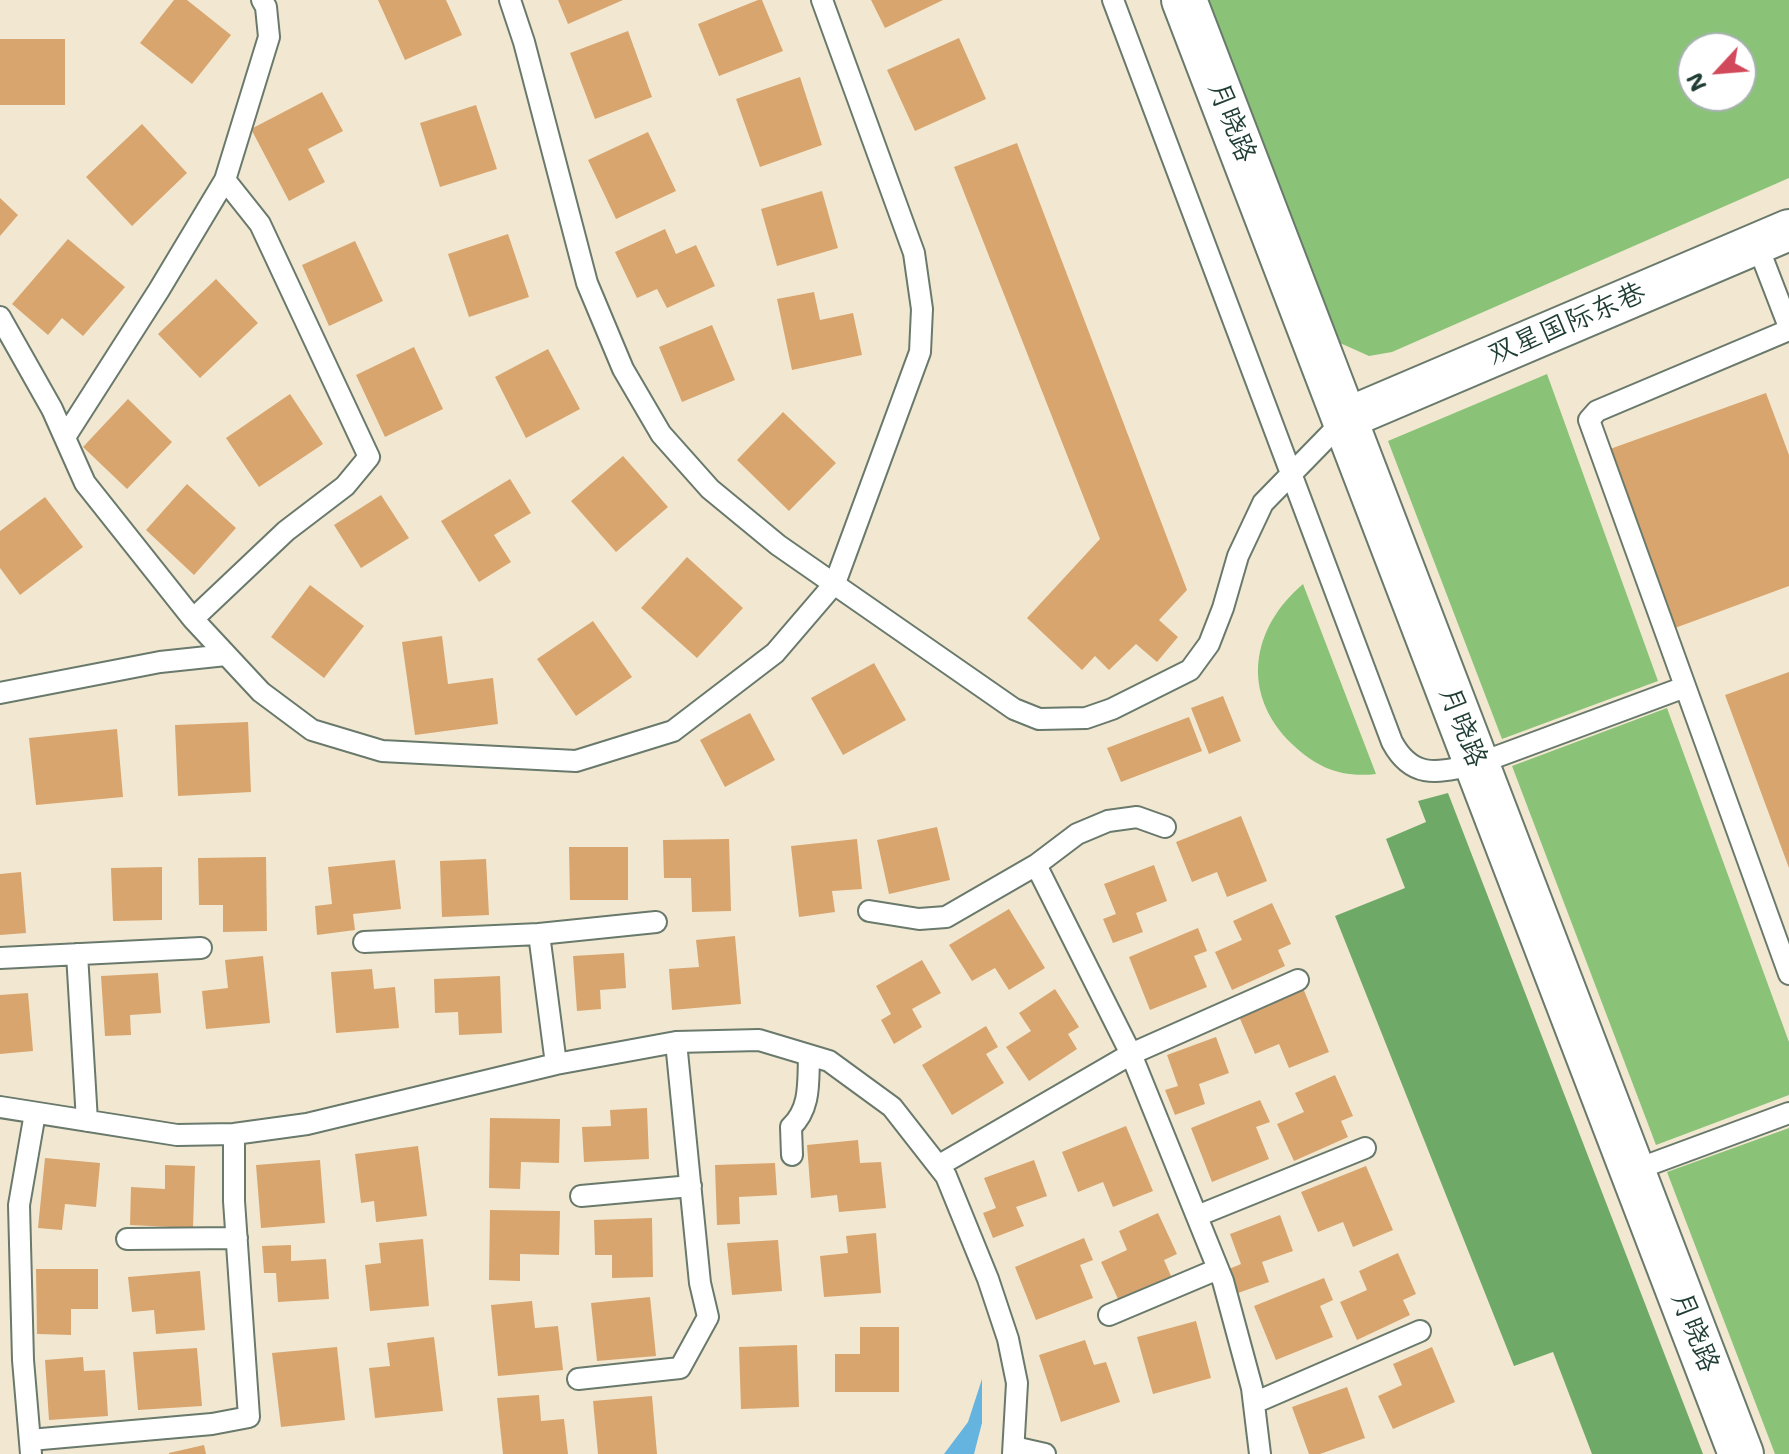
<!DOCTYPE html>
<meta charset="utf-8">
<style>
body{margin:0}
#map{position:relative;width:1789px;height:1454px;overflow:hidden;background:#f2e8d1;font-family:"Shantell Sans",sans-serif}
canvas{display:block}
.north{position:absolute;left:1677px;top:32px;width:80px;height:80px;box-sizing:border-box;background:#fff;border:2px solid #a5b1ae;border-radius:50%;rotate:244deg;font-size:22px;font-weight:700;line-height:32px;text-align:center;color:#1f3d34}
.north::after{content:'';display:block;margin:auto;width:28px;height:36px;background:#d1495b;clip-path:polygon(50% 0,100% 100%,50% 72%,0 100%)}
</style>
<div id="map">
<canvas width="1789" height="1454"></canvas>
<div class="north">N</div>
</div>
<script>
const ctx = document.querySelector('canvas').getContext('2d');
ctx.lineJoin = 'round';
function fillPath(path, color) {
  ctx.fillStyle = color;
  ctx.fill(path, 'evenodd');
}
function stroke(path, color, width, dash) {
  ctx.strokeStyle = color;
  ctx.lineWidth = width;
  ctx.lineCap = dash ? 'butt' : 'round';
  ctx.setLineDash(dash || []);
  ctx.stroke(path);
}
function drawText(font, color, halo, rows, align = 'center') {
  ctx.font = font + ' "Shantell Sans","LXGW WenKai TC",sans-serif';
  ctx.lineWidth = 6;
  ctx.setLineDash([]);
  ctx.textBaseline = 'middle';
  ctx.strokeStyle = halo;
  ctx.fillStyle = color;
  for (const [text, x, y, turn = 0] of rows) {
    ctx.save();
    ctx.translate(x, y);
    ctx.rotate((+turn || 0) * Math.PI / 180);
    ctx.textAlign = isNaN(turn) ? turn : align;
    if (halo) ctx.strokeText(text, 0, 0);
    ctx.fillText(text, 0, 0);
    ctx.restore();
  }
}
const green = new Path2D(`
 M1208 0H1789V178L1392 352 1369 356 1340 343ZM1693 48H1741V96H1693Z
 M1547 374 1658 681 1502 739 1388 441Z
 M1303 584 1376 774C1342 778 1317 768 1292 744 1240 694 1251 628 1303 584Z
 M1667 708 1789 1042V1095L1656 1145 1512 766Z
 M1789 1128V1454H1775L1667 1172Z`);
const forest = new Path2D(`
 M1448 793 1703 1454H1592L1553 1352 1514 1366 1335 916 1405 888 1386 839 1426 822 1418 801Z`);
const water = new Path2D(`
 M982 1379V1423L974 1454H944L968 1422Z`);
const building = new Path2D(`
 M174 0H187L231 35 192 84 140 43Z
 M378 0H446L462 35 405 60Z
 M558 0H623L568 24Z
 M758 0H762L783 51 719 76 698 24Z
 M871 0H943L885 28Z
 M628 31 652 97 595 119 570 53Z
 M959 38 986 99 915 131 887 70Z
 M0 39H65V105H0Z
 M800 77 822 145 760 167 736 99Z
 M322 92 343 131 308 149 325 182 289 201 251 129Z
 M476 105 497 169 440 187 420 123Z
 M142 124 187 173 132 226 86 177Z
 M648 132 676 191 616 219 588 160Z
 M1017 143 1187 590 1159 620 1178 637 1157 662 1136 644 1109 670 1095 656 1082 670 1027 618 1100 539 954 167Z
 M822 191 838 248 777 266 761 209Z
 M0 198 18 215 0 236Z
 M665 229 676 254 696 245 715 286 667 308 657 289 637 298 615 252Z
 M508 234 529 297 469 317 448 254Z
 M68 239 125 287 83 336 62 318 48 335 12 304Z
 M355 241 383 301 329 326 302 265Z
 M216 279 258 323 200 378 158 334Z
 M814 292 820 320 853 313 862 355 792 370 777 299Z
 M712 325 735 380 682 402 659 347Z
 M414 347 443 409 385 437 356 375Z
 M548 349 580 409 526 438 495 377Z
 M1766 393 1789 455V586L1675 628 1610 449Z
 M290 394 323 444 259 487 226 438Z
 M128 399 172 442 127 489 83 447Z
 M783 412 836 463 789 511 737 460Z
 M623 456 668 507 616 552 571 501Z
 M510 479 531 513 494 535 511 562 479 582 441 521Z
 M187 484 236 528 194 575 146 530Z
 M381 495 409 538 361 568 334 525Z
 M45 497 83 547 20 595 0 568V531Z
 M687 557 743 608 697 658 641 608Z
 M310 585 364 626 324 678 271 637Z
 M593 621 632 677 576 716 537 659Z
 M442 636 448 684 493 678 498 724 415 735 402 642Z
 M874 663 906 720 843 755 811 698Z
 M1789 672V868L1725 695Z
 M1223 696 1241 741 1209 754 1191 708Z
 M750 713 775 760 725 787 700 740Z
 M1189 717 1202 751 1121 782 1107 748Z
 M248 722 251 792 178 796 175 725Z
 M117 729 123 797 36 805 29 738Z
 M1241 816 1267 881 1227 897 1217 872 1192 882 1176 842Z
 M937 827 950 880 889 894 877 840Z
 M729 839 731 911 692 912 691 878H664L663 840Z
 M857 839 862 889 832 891 835 912 799 917 791 846Z
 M569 847H628V900H570Z
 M266 857 267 931 223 932V905H199L198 858Z
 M486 859 489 915 442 917 440 861Z
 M395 860 401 909 353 914 355 930 317 935 315 906 332 904 328 867Z
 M1154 865 1167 901 1136 913 1143 932 1113 943 1103 919 1116 914 1104 884Z
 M162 867V920L113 921 111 868Z
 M21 872 26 933 0 935V874Z
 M1272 903 1291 944 1278 950 1285 966 1232 990 1215 952 1242 940 1233 921Z
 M1009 909 1045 968 1009 990 995 968 972 981 949 945Z
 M1198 928 1207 951 1194 956 1207 987 1150 1010 1129 957Z
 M735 936 741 1004 672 1010 669 969 699 967 696 940Z
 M624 953 626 988 600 990 601 1009 577 1011 573 956Z
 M263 956 270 1023 206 1029 202 991 228 988 225 960Z
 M922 960 941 993 912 1009 922 1027 894 1044 881 1020 891 1014 876 986Z
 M372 969 374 989 395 987 399 1028 336 1033 331 972Z
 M158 973 161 1013 130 1015 131 1035 105 1036 101 976Z
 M500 976 502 1033 459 1035 458 1012 435 1013 434 979Z
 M1303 988 1329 1052 1289 1068 1279 1044 1255 1054 1238 1014Z
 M1055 989 1079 1027 1068 1034 1077 1049 1029 1081 1006 1047 1031 1031 1019 1013Z
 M28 993 33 1051 0 1054V995Z
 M986 1026 998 1047 986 1054 1004 1083 952 1115 922 1065Z
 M1216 1037 1229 1073 1199 1084 1205 1104 1175 1115 1165 1090 1178 1086 1167 1055Z
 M1335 1075 1353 1116 1341 1121 1348 1137 1294 1161 1277 1124 1304 1112 1295 1093Z
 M1260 1100 1270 1122 1256 1127 1269 1159 1212 1182 1191 1128Z
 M647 1108 649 1159 584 1162 582 1127 611 1126 610 1110Z
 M490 1118 560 1119 559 1163 521 1162 520 1189 489 1188Z
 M1126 1126 1153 1191 1113 1207 1103 1182 1078 1192 1062 1152Z
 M858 1140 860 1163 881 1162 886 1208 839 1212 837 1195 811 1198 807 1145Z
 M418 1146 427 1216 376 1222 374 1201 361 1203 355 1154Z
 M45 1158 100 1163 96 1207 65 1204 62 1230 38 1228Z
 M320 1160 325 1223 261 1228 256 1165Z
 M1034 1160 1047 1196 1016 1207 1024 1226 993 1238 983 1213 996 1208 984 1178Z
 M775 1163 777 1195 739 1197 740 1224 717 1225 715 1165Z
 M165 1165 195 1166 193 1228 130 1225 131 1187 165 1189Z
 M1366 1166 1393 1230 1353 1247 1343 1222 1318 1232 1301 1192Z
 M490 1210 560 1211 559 1255 520 1254V1281L489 1280Z
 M1158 1213 1177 1254 1164 1260 1171 1276 1118 1299 1101 1262 1127 1250 1119 1231Z
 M1280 1215 1293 1251 1262 1262 1269 1282 1238 1293 1229 1269 1241 1264 1230 1234Z
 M652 1218 653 1277 612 1278V1255H595L594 1220Z
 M876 1233 881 1293 824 1297 820 1256 848 1253 846 1236Z
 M1084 1238 1093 1260 1080 1265 1093 1298 1036 1320 1015 1267Z
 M423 1239 429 1306 370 1311 365 1265 381 1263 379 1243Z
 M778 1240 782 1291 732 1295 727 1243Z
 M291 1245V1261L326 1259 329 1299 278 1302 276 1273H264L262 1246Z
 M1398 1253 1416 1294 1403 1300 1410 1315 1357 1340 1340 1302 1367 1290 1359 1271Z
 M36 1269H98V1309H71V1335L37 1334Z
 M200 1271 205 1330 156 1334 154 1310 132 1312 128 1277Z
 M1324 1278 1333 1300 1320 1306 1333 1337 1276 1360 1254 1306Z
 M650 1297 656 1356 597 1361 591 1303Z
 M532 1301 535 1328 558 1326 563 1370 498 1376 491 1305Z
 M1196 1321 1211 1378 1153 1394 1137 1337Z
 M860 1327H899V1392H835V1354H860Z
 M434 1337 443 1411 375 1418 369 1368 390 1366 387 1343Z
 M1085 1340 1094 1365 1106 1362 1120 1402 1061 1422 1039 1355Z
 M797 1345 799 1407 741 1409 739 1347Z
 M337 1347 345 1420 281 1427 272 1353Z
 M1432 1347 1455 1402 1393 1429 1378 1396 1402 1385 1393 1364Z
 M197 1348 202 1406 138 1410 133 1352Z
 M83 1357 84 1371 105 1370 108 1416 49 1420 45 1360Z
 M1347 1387 1365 1438 1320 1454H1309L1292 1407Z
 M539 1395 541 1421 564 1419 568 1454H503L497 1398Z
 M652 1396 657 1454H598L593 1401Z
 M204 1445 206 1454H169V1453Z`);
const service = new Path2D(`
 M510 0 524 42 587 283 623 369 661 434 710 489 778 545 1014 709 1039 719 1086 718 1112 709 1190 670 1209 644 1223 608 1238 556 1263 503 1345 419
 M1113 0 1392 742C1413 781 1439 772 1477 764L1685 687
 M1757 244 1789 327
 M0 317 52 409 85 483 193 619 261 692 312 730 382 751 576 761 673 731 775 653 835 583 920 352 922 309 914 253 822 0
 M1789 330 1597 411 1589 420 1789 974
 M65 437 159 290 225 180 269 37 266 7 262 0
 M193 619 286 531 345 486 369 457 260 224 225 180
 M0 693 160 662 226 655
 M1036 865 1131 1054 1223 1281 1252 1388 1260 1454
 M869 911 919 919 946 917 1036 865 1077 834 1108 821 1137 817 1165 827
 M539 934 556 1064
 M364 942 539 934 656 922
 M77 954 87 1121
 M0 958 201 948
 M0 1107 177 1135 234 1134 307 1124 556 1064 676 1042 759 1040 829 1061 892 1107 946 1176 988 1279 1008 1339 1017 1383 1013 1454
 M792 1155 791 1127C811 1108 808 1082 809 1056
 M938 1166 1131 1054 1298 980
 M1632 1171 1789 1113
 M581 1196 691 1186
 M1197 1216 1365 1148
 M127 1239 237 1238
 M1109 1315 1218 1269
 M578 1379 680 1368 708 1317 700 1283 676 1042
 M1254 1403 1420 1331
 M30 1440 212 1424 249 1417 234 1201V1134
 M1014 1447 1045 1454
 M31 1454 23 1360 19 1205 35 1113`);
const minor = new Path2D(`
 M1345 419 1789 230`);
const tertiary = new Path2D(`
 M1184 0 1741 1454`);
const streetNames = [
 ["月晓路",1231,122,69],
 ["双星国际东巷",1567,325,-23],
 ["月晓路",1462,727,69],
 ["月晓路",1694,1332,69]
];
fillPath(green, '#8ac378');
fillPath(forest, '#6fa968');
fillPath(water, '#65b3df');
fillPath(building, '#d8a56e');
stroke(service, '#69796b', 24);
stroke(minor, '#69796b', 44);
stroke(tertiary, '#69796b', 48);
stroke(service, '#fff', 20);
stroke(minor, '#fff', 40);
stroke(tertiary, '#fff', 44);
drawText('28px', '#1f3d34', '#fff', streetNames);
</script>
